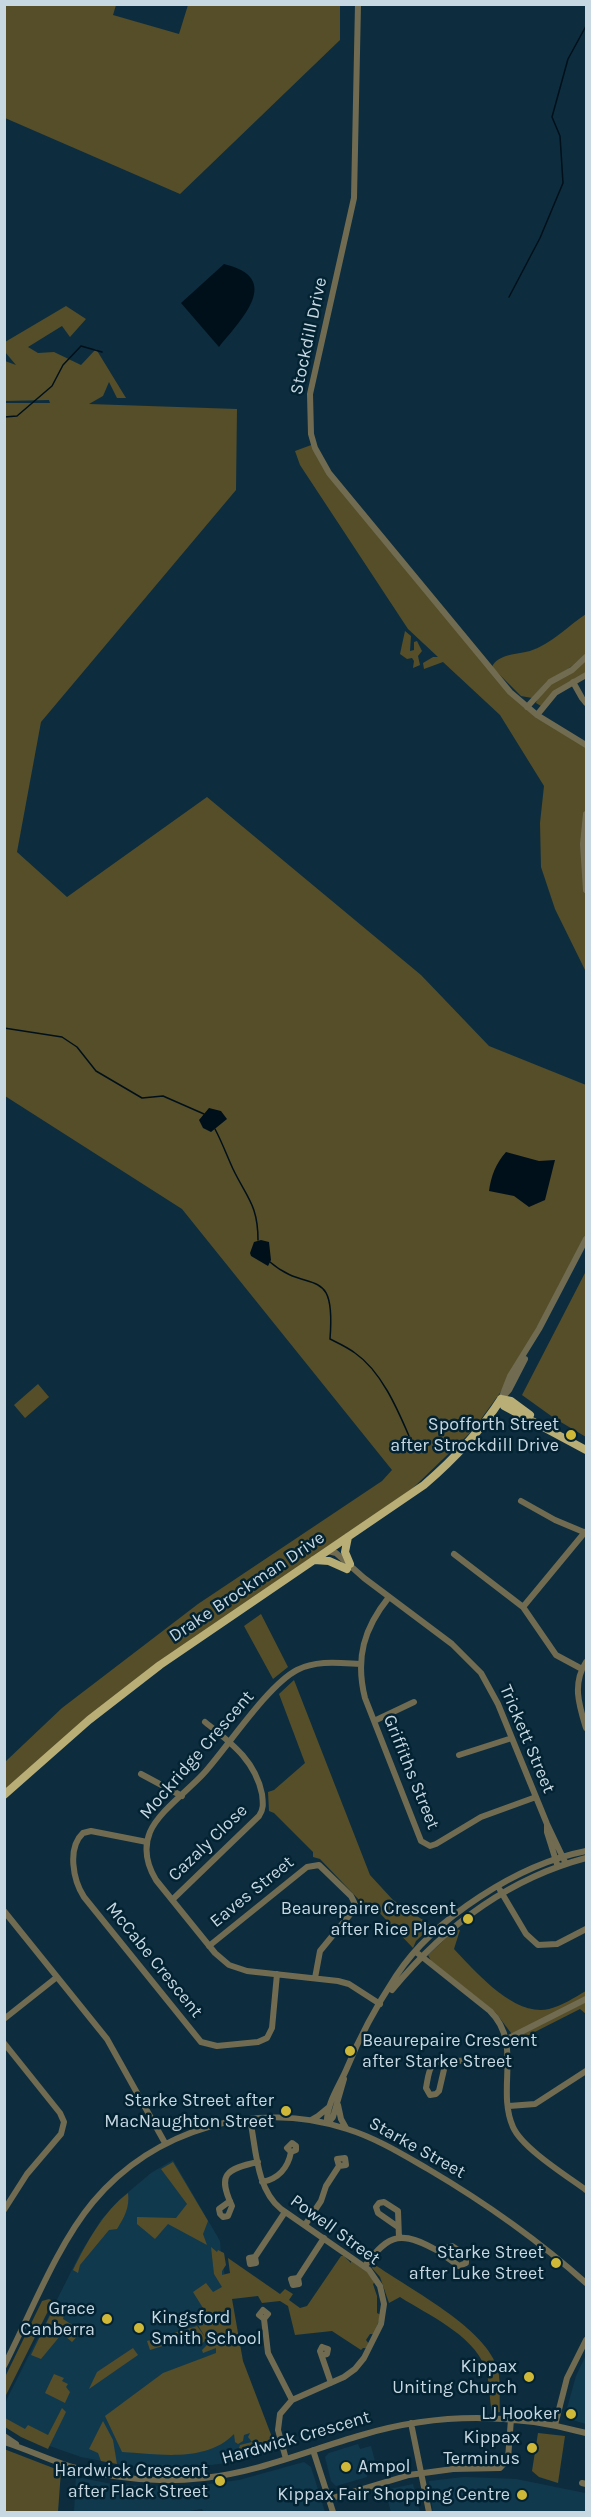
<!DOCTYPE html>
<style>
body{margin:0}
#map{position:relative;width:591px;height:2517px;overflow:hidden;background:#0d2d3e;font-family:Karla,sans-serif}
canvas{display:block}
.frame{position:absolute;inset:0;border:6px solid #c7d8e3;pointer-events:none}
</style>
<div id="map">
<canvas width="591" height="2517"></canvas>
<div class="frame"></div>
</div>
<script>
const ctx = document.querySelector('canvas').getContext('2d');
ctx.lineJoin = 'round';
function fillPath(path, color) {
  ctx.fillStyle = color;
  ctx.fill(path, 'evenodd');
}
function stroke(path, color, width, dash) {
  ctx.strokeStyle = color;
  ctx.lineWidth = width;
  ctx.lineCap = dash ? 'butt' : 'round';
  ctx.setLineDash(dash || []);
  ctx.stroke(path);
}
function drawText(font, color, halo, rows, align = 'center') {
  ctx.font = font + ' Karla,sans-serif';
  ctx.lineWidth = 5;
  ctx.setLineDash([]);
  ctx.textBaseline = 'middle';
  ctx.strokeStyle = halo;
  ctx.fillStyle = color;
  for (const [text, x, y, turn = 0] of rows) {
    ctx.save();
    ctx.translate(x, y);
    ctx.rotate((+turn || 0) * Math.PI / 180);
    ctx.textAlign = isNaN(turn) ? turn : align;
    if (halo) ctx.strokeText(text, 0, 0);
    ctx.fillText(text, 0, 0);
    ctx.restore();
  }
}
const built = new Path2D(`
 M173 2160 220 2241 221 2255 241 2363 276 2451 227 2463 178 2469 154 2468 129 2466 81 2457 27 2438 5 2423 4 2405 80 2254 101 2220 119 2200 151 2173Z
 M586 2355V2424L569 2419 566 2412 576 2376Z
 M358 2444 360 2449 371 2446 377 2469 366 2472 367 2477 336 2486 331 2481 325 2457 329 2453Z
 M304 2462 311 2467 325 2512H204L202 2509 183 2512H74L76 2477 117 2485 187 2487 239 2480Z
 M464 2477 516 2479 585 2493 586 2512H433L429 2481Z
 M413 2484 420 2512H391L385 2490Z`);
const green = new Path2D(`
 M5 4 116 5 113 15 179 34 188 5H340V40L180 194 5 118Z
 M66 306 86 319 70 337 62 326 28 347 38 353 54 352 81 365 96 349 126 398H117L109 382 103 396 89 404 237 409 236 490 41 722 17 852 67 897 207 797 421 975 489 1046 586 1085V1239L505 1386 473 1430 413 1488 160 1665 5 1795V1762L62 1708 198 1604 382 1481 392 1470 182 1209 5 1096V403H50L49 400 5 401V361L16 365 5 352V342Z
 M314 444 322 462 510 692 537 715 586 745V972L555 909 541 867 540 823 544 786 500 715 443 662 424 669 423 663 433 657H438L408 629 300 465 295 451Z
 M586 614V654L568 669 547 681 532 698 521 696 492 667C497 654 519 654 530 651 551 644 568 626 586 614Z
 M405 631 411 636 410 651 414 650V642L417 641 422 651 418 656 420 665 413 668 414 661 412 658 407 659 400 654Z
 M586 660V672L541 706 536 703C540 685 573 672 586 660Z
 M586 1271V1437L554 1418 522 1395Z
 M38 1384 49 1397 25 1418 14 1405Z
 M261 1614 288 1667 273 1679 244 1626Z
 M294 1680 370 1875 393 1900 432 1926 416 1941 413 1948 372 1905 363 1904 320 1859 313 1857V1852L274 1813 269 1811 268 1792 274 1790 305 1763 279 1694Z
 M456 1929 460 1930 454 1949C476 1972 514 2017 549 2009 562 2006 575 1997 586 1991V2014L580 2009 517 2041 496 2013 431 1961 428 1955Z
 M173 2162 208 2221 203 2234 207 2245 168 2224 155 2239 137 2224V2217L176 2218 187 2204 161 2169Z
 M128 2193C130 2207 124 2218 117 2229L109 2230 80 2265 78 2273 73 2270C87 2242 103 2212 128 2193Z
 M211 2247 217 2252 218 2250 224 2253 226 2265 222 2271V2275L230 2273 228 2258 280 2294 285 2289 293 2294 289 2300 300 2308 307 2306 341 2256H344L351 2263V2261L367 2272 375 2282 373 2284 377 2296V2313L381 2315 374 2334H370L366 2340 369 2344 367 2348H363L361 2350 332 2331 295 2335 288 2306 280 2301 262 2303 258 2296 232 2299 243 2361 275 2445 261 2451 255 2457 245 2454 235 2459 240 2445 252 2442 248 2437 250 2433 244 2435 243 2441 238 2444 235 2442 234 2434C206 2463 158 2454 122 2452L105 2416 163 2373 216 2353V2348L203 2353 202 2350 215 2337 212 2333 200 2346 191 2337 150 2350 147 2341 197 2326 205 2337 195 2320 204 2314 203 2308 193 2292 206 2283 213 2292 222 2287 214 2274Z
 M374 2264C409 2289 487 2328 498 2370 501 2383 499 2399 500 2412L492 2413C489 2397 490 2382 485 2367 472 2334 428 2315 400 2297L389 2303 380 2277 372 2268Z
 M49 2299 53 2301 5 2397V2377L42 2301Z
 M56 2303 58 2309 64 2315 63 2319 82 2331 72 2342 64 2335 60 2336 41 2359 31 2355Z
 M133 2348 138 2355 89 2389 97 2372Z
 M54 2374 64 2378 62 2381 68 2384 66 2387 70 2392 65 2403 45 2393Z
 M62 2408 66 2412 48 2449 21 2437 5 2427V2418L25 2429 28 2425 48 2435Z
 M103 2421 113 2440 117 2464 101 2461 98 2453 89 2449Z
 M538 2433 565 2436 558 2483 539 2477 532 2471Z
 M4 2449 61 2471 58 2512H5Z`);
const water = new Path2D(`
 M224 264C284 278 241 320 219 347L181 303Z
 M209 1108 221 1111 227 1119 211 1132 203 1128 199 1120Z
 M506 1152 539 1161 555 1160 545 1200 529 1207 514 1196 489 1191C491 1176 496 1163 506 1152Z
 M261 1240 269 1242 271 1260 268 1266 251 1256 250 1253 254 1242Z`);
const stream = new Path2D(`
 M509 297 540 238 563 183 560 136 552 117 568 59 586 26
 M4 417 17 416 52 386 63 365 81 346 102 352
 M4 1028 62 1037 77 1047 96 1071 142 1098 163 1096 204 1114
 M215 1129C222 1142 227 1156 233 1169 247 1198 258 1205 258 1240
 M270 1262C309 1296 336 1262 330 1339 338 1343 347 1347 355 1353 381 1371 397 1408 409 1436`);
const minor = new Path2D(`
 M358 4 354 198 310 394 311 434 315 448 329 473 510 692 537 715 586 745
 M573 682 582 698 586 703
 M527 707 550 682 572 670 586 657
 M537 715 555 693 586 675
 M586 814 583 844 586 890
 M501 1399 510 1376 539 1329 586 1239
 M501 1399 509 1390 525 1359
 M521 1501 555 1520 586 1533
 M328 1551 336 1553 364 1578 452 1644 481 1673 498 1704 547 1824 566 1864
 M454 1554 523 1607 556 1655 582 1669
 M389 1597C364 1628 355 1658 365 1698L421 1841 430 1846 436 1844 481 1817 536 1797
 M523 1607 585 1532
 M586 1662C572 1684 579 1705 586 1728
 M360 1664C339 1663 317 1660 297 1670 268 1685 229 1745 205 1772 189 1790 159 1811 150 1832 143 1849 147 1865 156 1880L215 1953 229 1965 247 1971 338 1981 349 1984 380 2004
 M374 1721 414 1702
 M459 1755 512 1738
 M141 1774 182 1796
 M547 1825V1832L557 1864
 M147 1842 91 1831 83 1833C67 1848 73 1880 84 1897L201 2042 217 2046 258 2042 267 2038 272 2028 277 1974
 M500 1890 526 1934 538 1945 557 1944 586 1929
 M172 1900 259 1816C264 1809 263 1803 262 1794 255 1760 231 1743 205 1722
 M4 1911 107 2039 165 2143
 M209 1946 307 1867 319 1865 351 1896 355 1904 352 1912 320 1951 315 1978
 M416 1952 490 2011C523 2043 496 2089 513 2127 522 2148 567 2176 586 2190
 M392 1990C444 1927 507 1879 586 1858
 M4 2019 57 1977
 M507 2039 586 1999
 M4 2043 60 2113 64 2122 61 2134 27 2174 4 2210
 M446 2061C428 2061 429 2073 426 2088L430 2095 436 2094 439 2091 446 2061 508 2060
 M338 2105 341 2119 346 2128
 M509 2106 535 2104 586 2071
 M250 2119C256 2148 256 2189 281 2209L369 2270 380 2286 384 2304 381 2324 364 2358 355 2369 344 2377 292 2400 280 2414 278 2430 286 2459
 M311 2120 318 2116 329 2107
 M327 2123C326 2104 340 2085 347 2068 360 2036 377 2005 396 1976 434 1918 519 1864 586 1851
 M328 2123 333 2117 344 2079
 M262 2182C278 2179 288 2168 291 2152L296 2150V2146L292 2143 287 2148 291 2152
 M230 2201 219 2209 220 2214 223 2217 228 2216 232 2206C217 2174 226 2169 258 2162
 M305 2225 321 2201 326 2186 339 2166 346 2165 345 2158 337 2159 339 2166
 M398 2227 378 2213 376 2207 379 2203 384 2202 398 2211 399 2238
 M255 2257 256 2263 250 2264 249 2258 255 2257 285 2212
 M365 2266C389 2232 403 2231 438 2251L452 2246 466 2255V2263L459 2266 438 2251
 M298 2278 299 2284 293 2285 291 2279 298 2278 324 2238
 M264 2319 268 2314 263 2310 259 2315 264 2319 268 2353 292 2400
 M322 2347 320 2351 331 2383
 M322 2347 328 2349 327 2354 323 2355
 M4 2366C30 2315 57 2245 93 2202 154 2129 256 2099 347 2129 376 2138 402 2154 428 2169 484 2202 538 2240 586 2283
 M411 2423 429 2512
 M555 2425 567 2378 586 2340
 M4 2436 16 2444
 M4 2442C26 2449 47 2459 69 2466 112 2479 159 2483 204 2478 259 2472 309 2450 362 2435 436 2413 512 2413 586 2433
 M313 2450 333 2512
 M582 2483 586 2484
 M329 2499 409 2475 453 2469 500 2468 508 2459 511 2419`);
const major = new Path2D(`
 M501 1399 504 1406 586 1450
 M501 1399 511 1401 530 1415
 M348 1537 345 1552 350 1564
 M314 1560 329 1561 347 1569
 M4 1795 89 1720 160 1665 424 1485C453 1460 480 1432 501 1399`);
const markers = [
 [571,1435,6,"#cfb837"],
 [468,1919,6,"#cfb837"],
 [350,2051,6,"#cfb837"],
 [286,2111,6,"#cfb837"],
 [556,2263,6,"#cfb837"],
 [107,2319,6,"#cfb837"],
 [139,2328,6,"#cfb837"],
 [529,2377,6,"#cfb837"],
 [571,2414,6,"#cfb837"],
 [532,2448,6,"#cfb837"],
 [346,2467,6,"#cfb837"],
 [220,2481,6,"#cfb837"],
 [522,2495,6,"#cfb837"]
];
const streetNames = [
 ["Stockdill Drive",309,336,-78],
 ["Drake Brockman Drive",247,1587,-34],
 ["Trickett Street",527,1739,67],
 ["Mockridge Crescent",197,1755,-49],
 ["Griffiths Street",411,1772,68],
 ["Cazaly Close",208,1843,-44],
 ["Eaves Street",252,1892,-39],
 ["McCabe Crescent",154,1960,51],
 ["Starke Street",417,2148,29],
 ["Powell Street",335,2230,36],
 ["Hardwick Crescent",296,2438,-16]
];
const poiNames = [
 ["Spofforth Street",559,1425],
 ["after Strockdill Drive",559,1446],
 ["Beaurepaire Crescent",456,1909],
 ["after Rice Place",456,1930],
 ["Beaurepaire Crescent",362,2041,"left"],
 ["after Starke Street",362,2062,"left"],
 ["Starke Street after",274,2101],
 ["MacNaughton Street",274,2122],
 ["Starke Street",544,2253],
 ["after Luke Street",544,2274],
 ["Grace",95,2309],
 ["Canberra",95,2330],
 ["Kingsford",151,2318,"left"],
 ["Smith School",151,2339,"left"],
 ["Kippax",517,2367],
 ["Uniting Church",517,2388],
 ["LJ Hooker",559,2414],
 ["Kippax",520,2438],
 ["Terminus",520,2459],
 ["Ampol",358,2467,"left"],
 ["Hardwick Crescent",208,2471],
 ["after Flack Street",208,2492],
 ["Kippax Fair Shopping Centre",510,2495]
];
fillPath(built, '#11394e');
fillPath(green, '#554e29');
fillPath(water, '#00101b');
stroke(stream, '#00101b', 1.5);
stroke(minor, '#716c51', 6);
stroke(major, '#b9ae75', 8);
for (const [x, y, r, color] of markers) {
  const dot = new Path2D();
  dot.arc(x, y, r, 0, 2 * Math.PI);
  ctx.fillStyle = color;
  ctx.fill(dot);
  stroke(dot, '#032333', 2);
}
drawText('18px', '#c7d8e3', '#032333', streetNames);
drawText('18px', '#c7d8e3', '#032333', poiNames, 'right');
</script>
